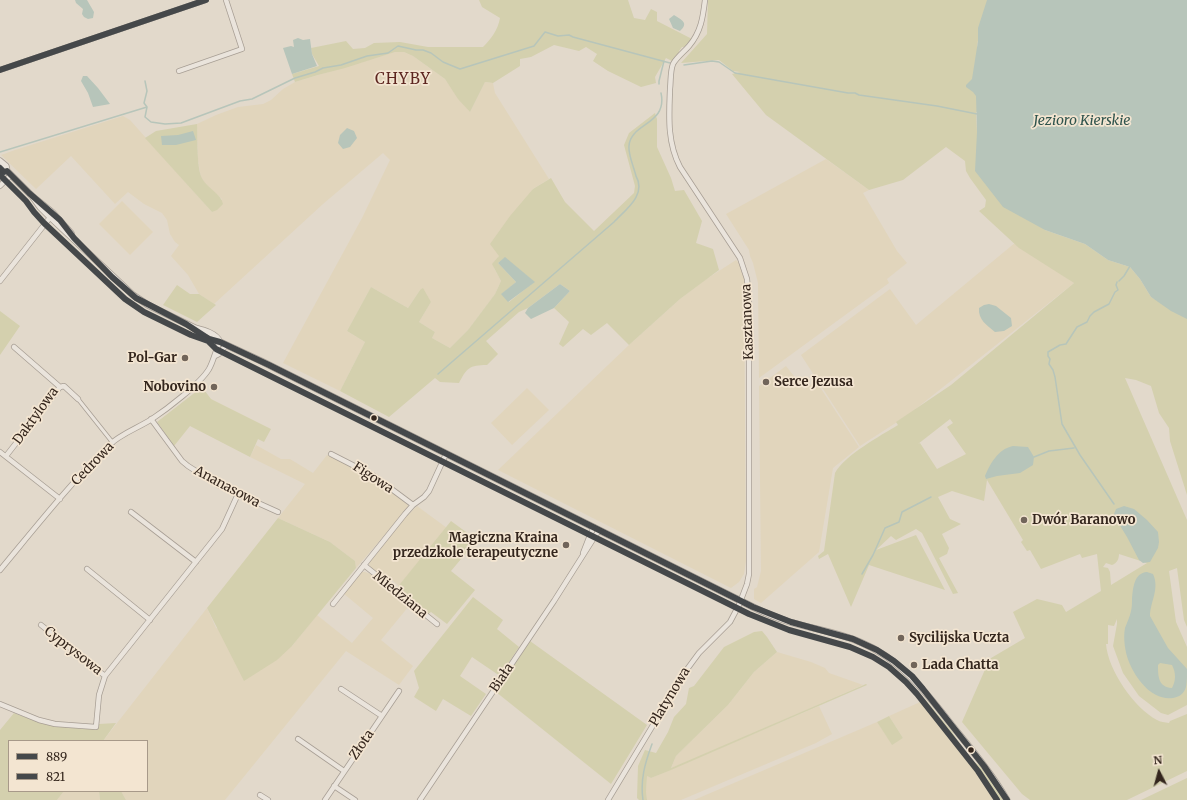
<!DOCTYPE html>
<meta charset="utf-8">
<style>
body{margin:0}
#map{position:relative;width:1187px;height:800px;overflow:hidden;background:#e2d9cb;font-family:Merriweather,serif}
canvas{display:block}
.legend{position:absolute;left:8px;top:740px;width:140px;height:52px;box-sizing:border-box;background:#f3e5d1;border:1px solid #a79989;margin:0;padding:5px 7px;list-style:none;font-size:12px;color:#34261d}
.legend li{display:flex;align-items:center;gap:8px;height:20px}
.legend b{width:20px;border:1px solid #a79989}
.north{position:absolute;left:1139px;top:752px;width:40px;height:40px;-webkit-text-stroke:3px #f3e5d1;paint-order:stroke;rotate:354deg;font-size:11px;font-weight:700;line-height:16px;text-align:center;color:#34261d}
.north::after{content:'';display:block;margin:auto;width:14px;height:18px;background:#34261d;clip-path:polygon(50% 0,100% 100%,50% 72%,0 100%)}
</style>
<div id="map">
<canvas width="1187" height="800"></canvas>
<ul class="legend">
<li><b style="height:5px;background:#45484a"></b>889</li>
<li><b style="height:5px;background:#45484a"></b>821</li>
</ul>
<div class="north">N</div>
</div>
<script>
const ctx = document.querySelector('canvas').getContext('2d');
ctx.lineJoin = 'round';
function fillPath(path, color) {
  ctx.fillStyle = color;
  ctx.fill(path, 'evenodd');
}
function stroke(path, color, width, dash) {
  ctx.strokeStyle = color;
  ctx.lineWidth = width;
  ctx.lineCap = dash ? 'butt' : 'round';
  ctx.setLineDash(dash || []);
  ctx.stroke(path);
}
function drawText(font, color, halo, rows, align = 'center') {
  ctx.font = font + ' Merriweather,serif';
  ctx.lineWidth = 3.5;
  ctx.setLineDash([]);
  ctx.textBaseline = 'middle';
  ctx.strokeStyle = halo;
  ctx.fillStyle = color;
  for (const [text, x, y, turn = 0] of rows) {
    ctx.save();
    ctx.translate(x, y);
    ctx.rotate((+turn || 0) * Math.PI / 180);
    ctx.textAlign = isNaN(turn) ? turn : align;
    if (halo) ctx.strokeText(text, 0, 0);
    ctx.fillText(text, 0, 0);
    ctx.restore();
  }
}
const farmland = new Path2D(`
 M395 52H404L413 56 445 79 470 112 485 82 493 83 495 93 549 179 533 189 499 256 494 268 501 281 495 294 468 330 450 348 432 338 435 332 419 322 431 302 420 290 408 308 371 287 347 331 365 342 340 391 283 363 362 218 390 160 383 153 323 204 214 304 199 294 188 275 171 256 179 245 175 242 170 234 167 220 162 213 144 204 128 192 115 204 71 156 36 189 1 155 15 150 123 116 130 120 212 212 222 199 208 187 201 178 198 160 197 124 216 115 238 107 263 104 271 100 283 89 295 82Z
 M826 159 869 190 863 193 897 251 907 263 887 279 889 283 759 378 758 283 753 263 750 256 749 250 726 214Z
 M122 201 153 232 130 255 99 224Z
 M1016 242 1074 283 908 415 860 446 801 355 890 289 916 325Z
 M736 260 740 264 744 274 746 561 744 574 739 582 731 588 498 470 629 345 680 299 705 280Z
 M786 366 804 389 816 381 859 447 833 468 819 552 761 603 754 599V589L757 587 761 571 759 386Z
 M527 388 549 410 512 445 491 423Z
 M256 445 281 459H290L313 473 327 455 374 477 408 505V508L356 568 355 561 330 542 278 518 305 484 250 457Z
 M417 506 447 528 399 586 392 580 390 583 371 568 369 564 370 560 403 520Z
 M361 572H365L371 574 409 606 381 640 413 666 399 685 346 651 225 800H126L121 791H147V741H103L207 608 216 628 292 646 317 615 352 643 373 618 343 593Z
 M777 652 811 662 825 668 829 673 863 685 690 761 819 706 832 734 816 743 681 800H647L646 792 647 776 651 778 688 762 671 768 676 756 728 705 754 672Z
 M925 701 965 757 984 780 997 800H694L877 722 892 744 903 738 889 716 918 703Z
 M64 791H99L100 800H57Z`);
const green = new Path2D(`
 M479 0H628L634 18 645 20 651 9 657 12V21L692 39 684 47H682L679 51V53L672 61 666 58 655 77 656 83 641 87 608 71 593 61 597 54 586 47 579 51 554 45 531 57 520 59V66L493 83 485 82 470 112 458 99 445 79 413 56 404 52H395L345 68 318 75 295 82 292 74 319 66 312 54 311 48 346 41 353 49 365 48 374 43 400 42 428 47H483C491 39 498 30 500 18L482 7Z
 M708 0H991L980 27 977 47 978 112H976L977 132 1045 230 1085 244 1108 260 1130 267 1140 279 1151 297 1187 318V495L1170 441 1169 428 1159 413 1151 386 1136 380 1125 378 1187 520V627L1184 620 1177 568 1169 571 1176 622 1187 647V705L1168 715 1161 713 1139 696 1123 673 1113 646 1117 624V619L1114 626 1108 625V644H1106C1108 670 1134 708 1157 720 1160 722 1165 722 1169 723L1170 721 1187 714V771L1127 800H1030L1022 794 962 722 987 665 986 661 1025 638 1013 612 1037 599 1062 605 1066 612 1101 591 1097 554 1082 558 1080 554 1041 569 1030 550 1027 551 1021 542 1023 540 987 480 984 501 952 491 938 497 950 519 961 524 942 534 949 548 947 554 939 558 958 593 953 594 922 533 916 529 896 540 891 536 876 550 916 535 945 590 869 565 851 607 828 554 819 559 818 556 824 551 835 473C845 455 880 436 898 425L896 422 951 385 1074 283 1019 248 979 211 985 207 986 200 970 178 966 171 965 161 946 147 903 180 869 190 766 115 732 74 740 72 733 71 719 60 681 63 707 34ZM950 419 953 423 947 427 966 454 937 469 920 443 918 444ZM1119 554 1147 563 1111 585 1110 572 1108 568 1103 567 1106 563 1112 565C1117 563 1119 559 1119 554Z
 M655 113 657 119V147L671 178 675 191 684 190 702 221 696 243 713 249 719 270 680 299 629 345 607 323 591 335 583 329 563 347 559 344 569 322 554 308 570 291 560 284 528 308 519 312 486 341 498 354 487 365C469 365 467 368 459 383L440 382 435 378 389 417 340 391 365 342 347 331 371 287 408 308 420 290 423 288 431 302 419 322 435 332 432 338 450 348 468 330 495 294 501 281 492 264 499 256 490 244 510 216 533 189 551 178 565 202 594 231 634 193 635 186 624 145 629 133ZM505 258 534 282 509 302 502 294 516 282 498 263Z
 M197 124C198 137 196 170 203 180 209 189 221 194 223 204L217 210 212 212 145 138 156 131Z
 M177 285 190 294H199L216 305 197 322 163 305Z
 M0 311 20 326 0 355Z
 M202 387 211 399 271 429 264 442 258 439 250 457 190 426 174 446 157 422Z
 M278 518 330 542 355 561 356 568 292 646 277 660 244 681 207 608Z
 M451 521 477 540 451 571 475 590 447 624 431 612 428 614 396 589Z
 M473 597 503 620 497 629 519 647 500 676 472 657 460 676 486 694 471 716 443 699 436 711 414 697 419 688 414 671Z
 M762 631 767 637 777 652 754 672 728 705 676 756 671 768 866 684 867 685 671 770 651 778 647 776 646 792 647 800H639L637 798 638 766 645 750 656 753 668 732 674 717 686 704 689 688 694 686 724 647 754 632Z
 M530 641 647 725 611 784 496 692Z
 M925 699 951 730 970 759 979 765 985 772 1003 800H997L984 780 965 757 925 701 918 703Z
 M14 713 38 722 74 728 97 729 99 724 116 723 103 741H9V791H64L57 800H0V730Z
 M889 716 903 738 892 745 877 722Z
 M1187 778V800H1141Z
 M99 791H121L126 800H100Z`);
const water = new Path2D(`
 M75 0H87L94 12 93 18 88 19 84 17 82 14 83 9 76 3Z
 M987 0H1187V319L1171 311 1151 297 1140 279 1130 267 1108 260 1085 244 1045 230 1003 207 975 171 977 132 976 96 973 92 966 87V85L972 79 978 41V28Z
 M674 15C682 20 689 23 680 31L673 28 669 19Z
 M298 38 303 40 310 39 312 54 317 66 292 74 283 48 291 46 294 47 293 40Z
 M83 76H87L98 88 110 104 93 107 88 93 81 81Z
 M347 128 354 131 357 138 350 147 343 149 338 143 340 135Z
 M193 131 196 140 176 145H162L161 136 178 135Z
 M505 257 535 282 508 302 501 294 516 282 498 263Z
 M560 284 570 291 554 308 531 319 525 313 528 308Z
 M989 304 996 306 1011 318 1012 326 1004 331 995 332C987 325 978 320 979 308L984 305Z
 M1013 446 1028 447 1034 457 1033 465 1020 473 997 476 986 479 985 476C990 464 998 449 1013 446Z
 M1124 506 1134 509 1147 520 1158 532 1159 542 1158 548 1150 562 1143 563 1139 560 1127 537 1116 519 1114 514 1116 509Z
 M1147 572 1153 574C1160 589 1150 602 1150 616L1168 648 1187 669C1187 675 1187 682 1186 687 1184 694 1179 697 1173 698 1152 701 1136 679 1129 662 1125 652 1123 638 1125 628 1127 622 1130 617 1131 611 1132 607 1132 603 1132 599 1133 588 1134 573 1147 572ZM1160 663 1172 665C1176 673 1176 680 1172 688 1158 687 1158 676 1158 665Z`);
const stream = new Path2D(`
 M684 65 712 61 719 62 735 73 848 93H855L859 95 937 106 977 114
 M145 81 147 91 144 103 147 107 145 117 151 122 165 124 181 123 240 101 252 99 295 78 315 72 323 68 341 65 367 56 388 53 398 46 416 50H423L431 53 443 62 460 69 534 46 545 32 558 36 569 35 573 37 670 63
 M659 84V81L664 61
 M0 152 147 107
 M1119 281 1124 276 1130 266
 M438 374 614 222C625 210 647 195 636 176 634 168 628 154 629 146 630 123 668 125 661 93
 M1034 457 1049 451 1074 448
 M1114 504 1080 455 1062 424 1055 377 1053 370 1049 364 1050 359 1048 356V352L1060 345 1066 344 1077 327 1087 322 1090 316 1094 312 1109 304 1115 292 1118 290 1116 285 1117 282
 M862 574 873 555 885 528 899 522 902 512 931 497
 M643 800C640 780 645 763 652 744`);
const pedestrian = new Path2D(`
 M78 399 113 443`);
const minor = new Path2D(`
 M0 70 206 0
 M179 71 242 49 226 0
 M0 178 7 171
 M0 186 11 175
 M0 281 52 215
 M215 356 219 354 226 345
 M60 387 64 386 78 399
 M151 419 182 461 188 466 218 485 278 512
 M0 452 60 499
 M331 454 374 476 413 505
 M6 456 60 387 14 347
 M131 512 196 562
 M583 553 590 535 594 527
 M364 565 437 624
 M87 569 150 620
 M0 570C35 528 69 485 108 446 120 434 138 428 152 419 167 409 200 384 209 369 214 360 215 351 220 342
 M333 604 405 514 413 505 424 497 429 491 446 454
 M41 625 105 676
 M341 689 382 716
 M0 704 39 720 55 724 96 727 99 695 105 676 222 529 238 494
 M298 739 344 771
 M334 786 355 800
 M260 795 268 800
 M325 800 399 691
 M420 800 554 601 599 530
 M608 800 685 672 699 653 730 622 739 605 747 584 749 574V299L747 279 740 258 680 167C667 142 669 116 670 89 671 81 670 72 673 64 677 57 684 52 689 46 701 32 703 17 705 0`);
const tertiary = new Path2D(`
 M0 161 6 166 7 171
 M0 168 4 172 7 171 32 196 53 213 71 233
 M32 196 40 207 50 217 133 295 148 305 195 328C203 330 216 333 220 342
 M195 328C201 335 210 342 220 342L261 361 753 607C765 613 777 618 790 622 813 629 837 632 860 642 904 660 930 698 959 734 976 755 993 776 1007 800`);
const bus1 = new Path2D(`
 M0 70 206 0
 M0 168 4 172 7 171 29 193 60 220 74 238 112 277 136 298 186 324 209 339 220 342 269 365 753 607 791 622 853 639 877 650 894 661 912 676 923 689 984 766 1007 800`);
const bus2 = new Path2D(`
 M0 175 26 201 34 212 44 223 125 299 144 312 191 335 208 341 216 349 749 614 789 630 850 647 873 657 889 667 906 682 917 694 978 771 997 800`);
const markers = [
 [185,358,4,"#71655a"],
 [766,382,4,"#71655a"],
 [214,387,4,"#71655a"],
 [374,418,3.5,"#34261d"],
 [1024,520,4,"#71655a"],
 [566,545,4,"#71655a"],
 [901,638,4,"#71655a"],
 [914,665,4,"#71655a"],
 [971,750,3.5,"#34261d"]
];
const streetNames = [
 ["Kasztanowa",748,322,-92],
 ["Daktylowa",36,416,-54],
 ["Cedrowa",93,464,-46],
 ["Figowa",373,478,33],
 ["Ananasowa",227,487,28],
 ["Miedziana",400,595,39],
 ["Cyprysowa",73,651,38],
 ["Biała",502,678,-56],
 ["Platynowa",670,697,-59],
 ["Złota",362,745,-56]
];
const poiNames = [
 ["Pol-Gar",177,358,"right"],
 ["Serce Jezusa",774,382],
 ["Nobovino",206,387,"right"],
 ["Dwór Baranowo",1032,520],
 ["Magiczna Kraina",558,538,"right"],
 ["przedzkole terapeutyczne",558,553,"right"],
 ["Sycilijska Uczta",909,638],
 ["Lada Chatta",922,665]
];
const waterNames = [
 ["Jezioro Kierskie",1082,121]
];
const quarterNames = [
 ["CHYBY",403,80]
];
fillPath(farmland, '#e1d5bc');
fillPath(green, '#d4d0ae');
fillPath(water, '#b7c5ba');
stroke(stream, '#b7c5ba', 1.5);
stroke(pedestrian, '#a79e94', 4.5);
stroke(minor, '#a79e94', 6);
stroke(tertiary, '#a79e94', 7);
stroke(pedestrian, '#eae4dc', 3);
stroke(minor, '#eae4dc', 4.5);
stroke(tertiary, '#eae4dc', 5.5);
stroke(bus1, '#45484a', 6);
stroke(bus2, '#45484a', 6);
for (const [x, y, r, color] of markers) {
  const dot = new Path2D();
  dot.arc(x, y, r, 0, 2 * Math.PI);
  ctx.fillStyle = color;
  ctx.fill(dot);
  stroke(dot, '#f3e5d1', 1.5);
}
drawText('13px', '#34261d', '#f3e5d1', streetNames);
drawText('bold 13px', '#34261d', '#f3e5d1', poiNames, 'left');
drawText('italic 14px', '#2e534c', '#f3e5d1', waterNames);
ctx.letterSpacing = '1px';
drawText('15px', '#5d2620', '#f3e5d1', quarterNames);
ctx.letterSpacing = '0px';
</script>
